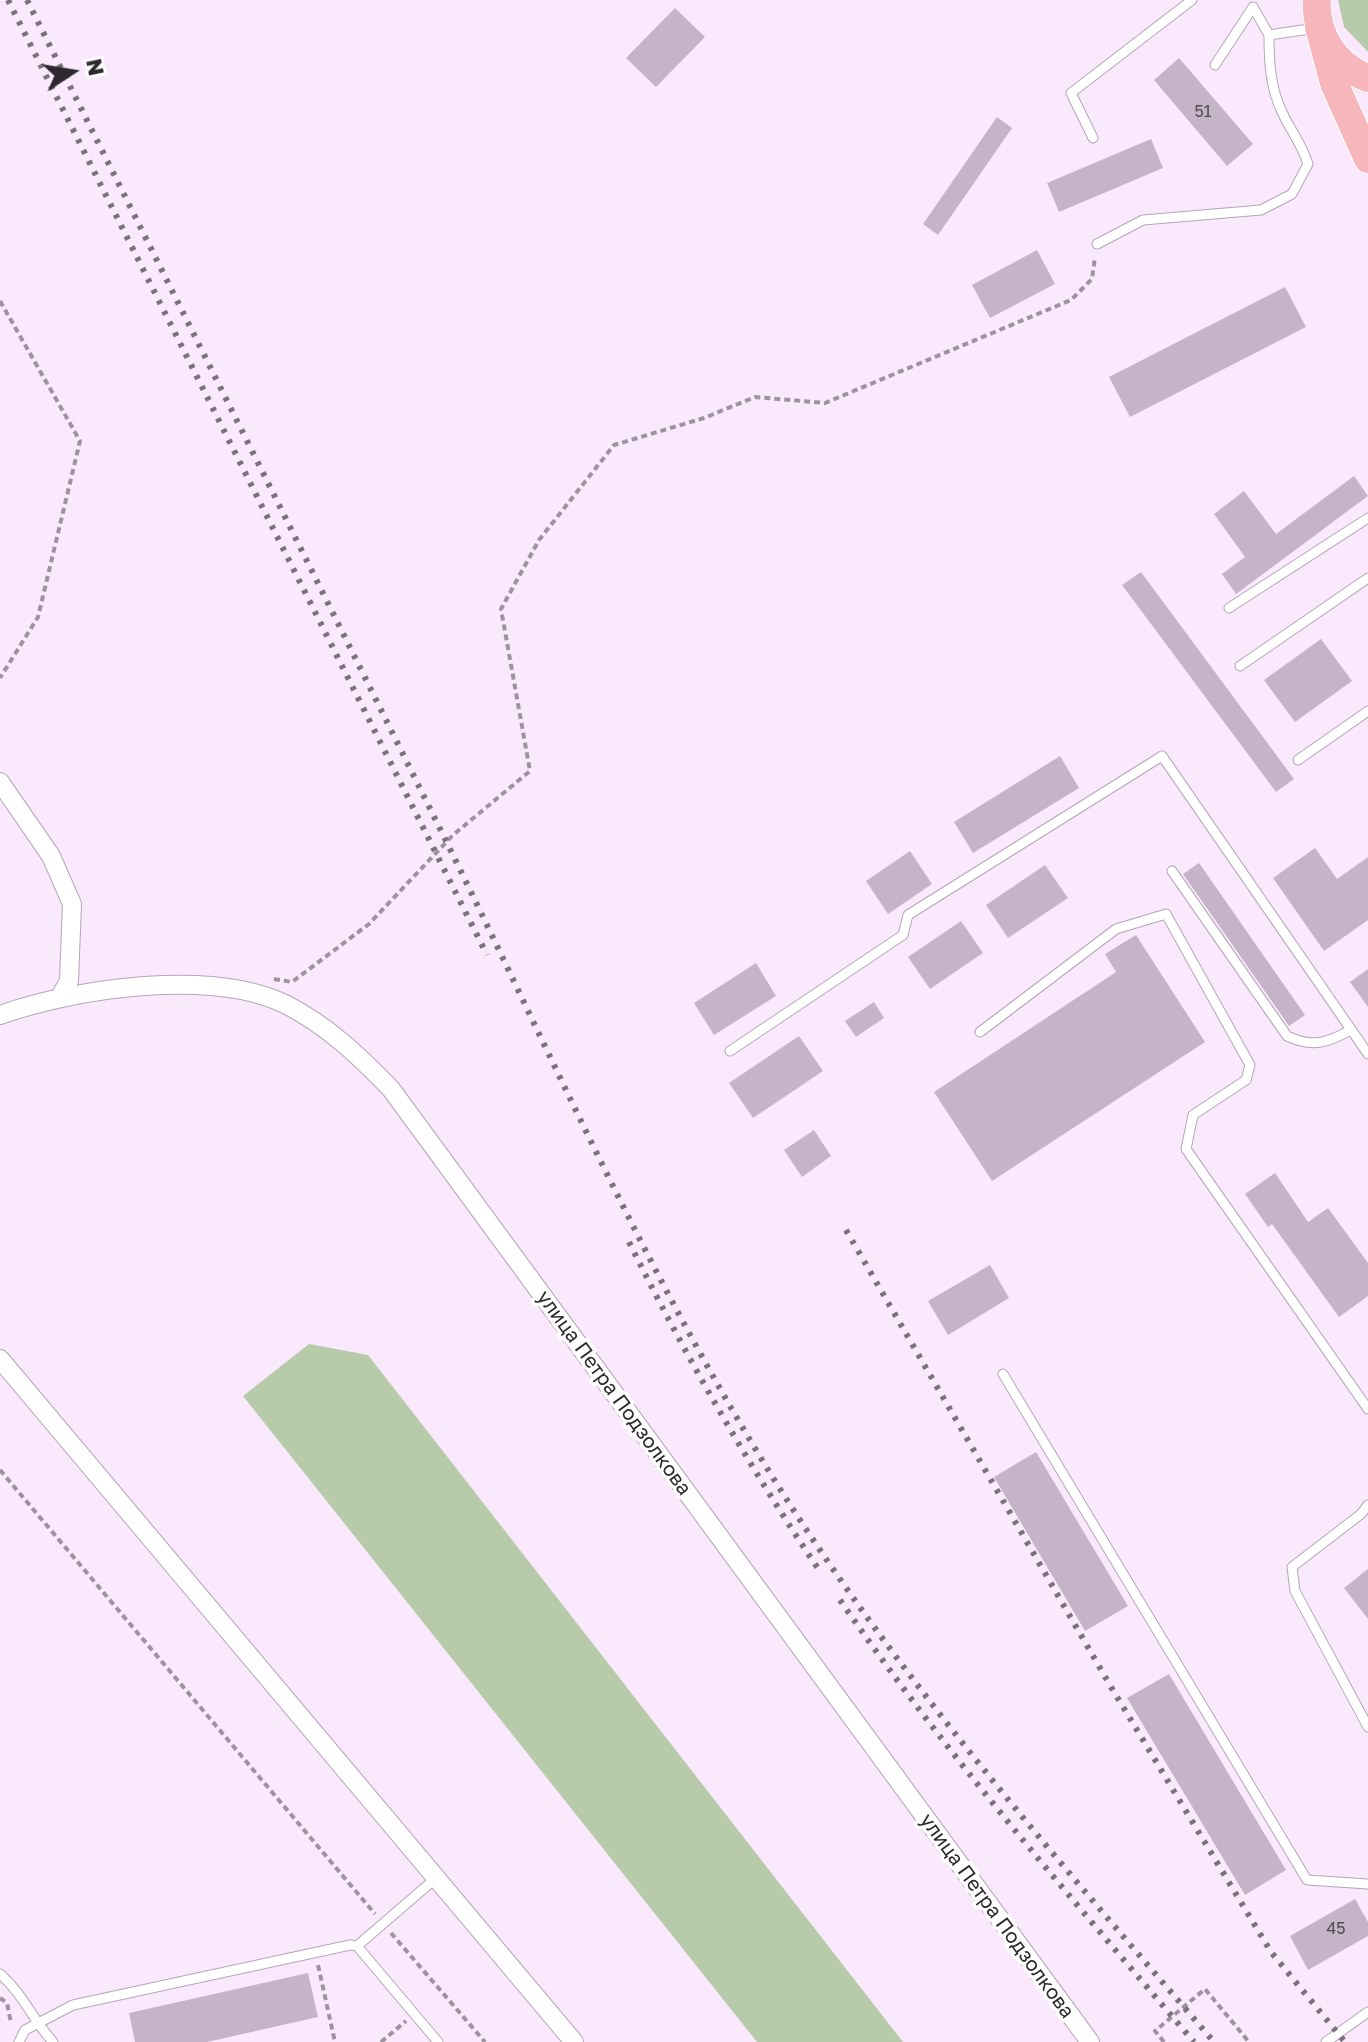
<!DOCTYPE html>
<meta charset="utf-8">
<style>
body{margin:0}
#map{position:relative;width:1368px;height:2042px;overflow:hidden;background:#fae9fc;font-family:"Golos Text",sans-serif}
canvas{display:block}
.north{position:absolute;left:32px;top:32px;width:80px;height:80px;-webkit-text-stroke:6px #fdfdfd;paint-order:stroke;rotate:78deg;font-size:22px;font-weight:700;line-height:32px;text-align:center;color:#2e282f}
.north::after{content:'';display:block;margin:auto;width:28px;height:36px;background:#2e282f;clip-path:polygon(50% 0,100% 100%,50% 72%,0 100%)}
</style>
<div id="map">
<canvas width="1368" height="2042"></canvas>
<div class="north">N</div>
</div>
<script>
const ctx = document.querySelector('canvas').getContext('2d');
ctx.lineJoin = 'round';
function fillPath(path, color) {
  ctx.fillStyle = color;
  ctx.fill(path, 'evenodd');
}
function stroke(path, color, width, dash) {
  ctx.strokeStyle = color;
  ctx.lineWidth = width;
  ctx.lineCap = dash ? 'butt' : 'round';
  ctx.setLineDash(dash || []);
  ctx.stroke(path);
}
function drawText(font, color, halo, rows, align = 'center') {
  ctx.font = font + ' "Golos Text",sans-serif';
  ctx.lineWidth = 7;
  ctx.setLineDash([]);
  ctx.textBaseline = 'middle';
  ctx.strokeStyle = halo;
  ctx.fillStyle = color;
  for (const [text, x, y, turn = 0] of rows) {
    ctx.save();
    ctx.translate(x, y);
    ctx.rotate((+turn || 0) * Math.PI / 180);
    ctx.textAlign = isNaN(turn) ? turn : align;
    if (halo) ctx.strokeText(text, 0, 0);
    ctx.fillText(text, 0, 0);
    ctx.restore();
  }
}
const green = new Path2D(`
 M1338 0H1368V52L1344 27Z
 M309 1344 368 1355 903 2042H757L243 1396Z`);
const building = new Path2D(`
 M675 8 705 37 656 87 626 58Z
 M1179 58 1253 144 1227 166 1154 80Z
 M997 117 1012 128 938 235 923 224Z
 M1151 139 1163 168 1059 212 1047 183Z
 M1037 250 1055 284 990 318 972 285Z
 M1285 287 1306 327 1130 417 1109 377Z
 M1354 476 1368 496 1236 594 1222 574 1245 557 1214 514 1244 491 1276 534Z
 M1141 572 1294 779 1276 792 1122 585Z
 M1321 639 1352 681 1295 722 1264 680Z
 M1060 756 1079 788 973 853 954 822Z
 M1315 848 1337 879 1368 857V920L1324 951 1273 878Z
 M910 851 932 884 888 914 866 881Z
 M1199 863 1305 1015 1289 1026 1183 874Z
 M1045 865 1068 898 1008 938 986 905Z
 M961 921 983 953 930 989 908 957Z
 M1136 935 1205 1042 992 1181 934 1092 1116 972 1105 954Z
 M756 963 776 996 714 1035 694 1003Z
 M1368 969V1007L1350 982Z
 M874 1002 884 1018 856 1037 845 1021Z
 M799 1036 823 1071 753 1118 729 1083Z
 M814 1130 831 1156 802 1177 784 1150Z
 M1275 1173 1308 1222 1328 1208 1368 1263V1296L1339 1317 1272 1224 1268 1227 1245 1194Z
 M990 1265 1009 1298 948 1335 928 1301Z
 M1036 1452 1128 1606 1085 1631 994 1477Z
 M1368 1569V1619L1344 1588Z
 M1169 1674 1286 1870 1245 1895 1127 1698Z
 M1355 1899 1368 1922V1936L1308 1970 1290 1936Z
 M308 1973 318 2017 207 2042H135L129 2013Z`);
const path = new Path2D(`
 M0 301 80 441 38 617 0 678
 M274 979 292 982 369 924 453 835 530 771 501 609 539 540 614 445 704 418 755 397 825 403 1071 300 1092 279 1095 257
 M0 1470 375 1914
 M391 1933 485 2042
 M318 1965 335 2042
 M0 1998 7 2003 11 2023
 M381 2042 406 2021
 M1164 2042 1155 2031 1205 1989 1249 2042`);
const lane = new Path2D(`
 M1215 65 1253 7 1269 35 1316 28
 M1093 138 1071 93 1192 0
 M1097 244 1143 220 1261 210 1292 194 1308 164C1302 144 1290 130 1282 112 1270 87 1269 61 1269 35
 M1229 608 1368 518
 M1240 666 1368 578
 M1298 760 1368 711
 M1172 871 1287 1036C1312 1048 1327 1043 1351 1030
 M980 1032 1116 929 1166 914 1250 1065 1246 1080 1193 1115 1186 1149 1368 1409
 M730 1051 903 935 908 915 1162 756 1368 1054
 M1003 1374 1307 1880 1368 1884
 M1368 1505 1361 1514 1292 1567 1295 1591 1368 1727
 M436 1878 357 1946 438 2042
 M0 1974C25 1996 31 2018 53 2042
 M19 2042 25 2030 73 2005 350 1945 357 1946
 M1326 2042 1368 2012`);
const street = new Path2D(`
 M0 782 51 856 72 904 69 981 60 997
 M0 1015C76 988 213 968 287 1005 329 1027 359 1056 391 1089L1090 2042
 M0 1359 574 2042`);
const primary = new Path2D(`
 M1317 0C1315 35 1335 66 1368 78
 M1319 27 1334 83 1368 159`);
const rail = new Path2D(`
 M8 0 487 955
 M27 0C167 281 308 562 447 843 554 1060 651 1284 780 1489 906 1688 1061 1864 1214 2042
 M846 1230 1111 1687 1271 1952 1345 2042
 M629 1242C685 1355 748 1465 819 1570
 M840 1600C947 1756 1071 1898 1194 2042`);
const numberNames = [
 ["51",1203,112],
 ["45",1336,1929]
];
const streetNames = [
 ["улица Петра Подзолкова",614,1393,54],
 ["улица Петра Подзолкова",997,1916,54]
];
fillPath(green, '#b7caa9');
fillPath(building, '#c5b4c7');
stroke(lane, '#b5a5b8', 11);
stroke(street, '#b5a5b8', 20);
stroke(primary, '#fff', 30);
stroke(path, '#9e92a0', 4, [6, 4]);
stroke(lane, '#fff', 9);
stroke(street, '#fff', 18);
stroke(primary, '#f6b6bc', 28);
stroke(rail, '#7b717c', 6, [4, 8]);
drawText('16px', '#544b55', null, numberNames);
drawText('20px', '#2e282f', '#fdfdfd', streetNames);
</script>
